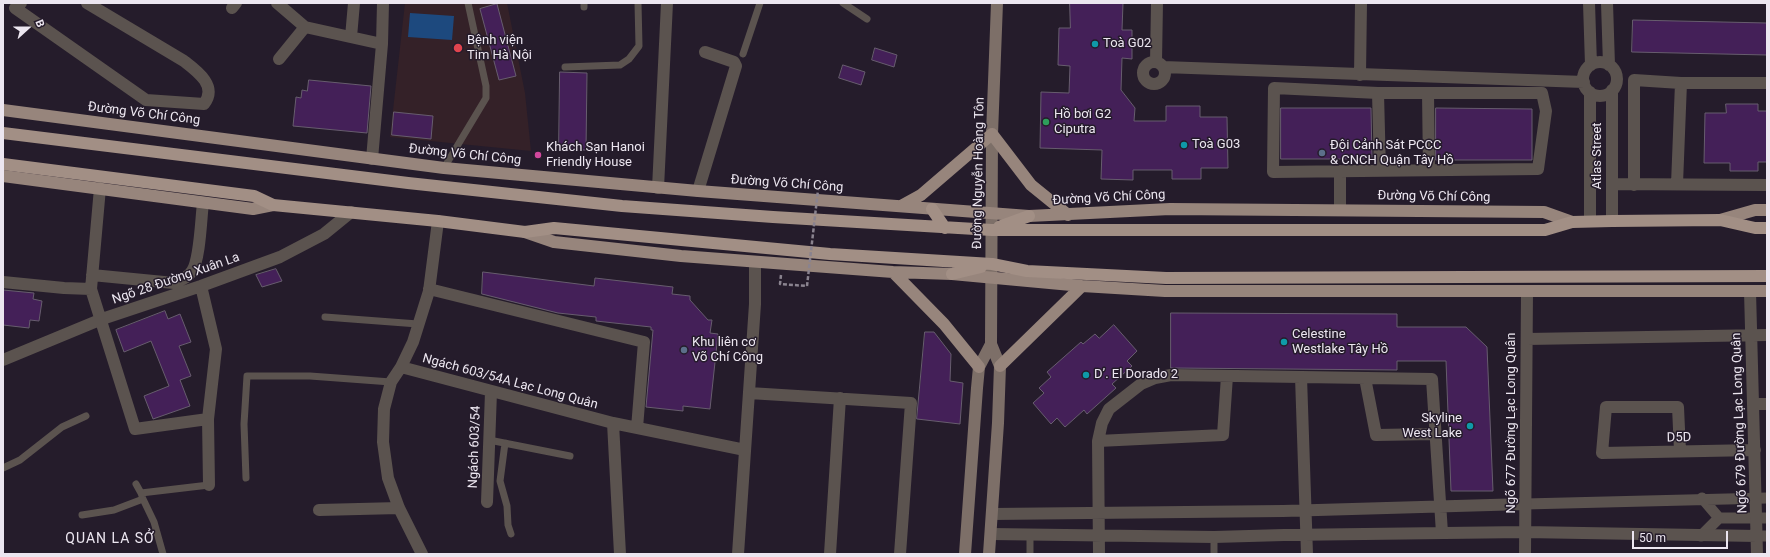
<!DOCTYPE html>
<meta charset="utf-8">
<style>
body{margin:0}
#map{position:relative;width:1770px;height:557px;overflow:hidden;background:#251c2b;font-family:Roboto,sans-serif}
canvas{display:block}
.frame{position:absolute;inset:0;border:4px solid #ece6f0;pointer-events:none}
.north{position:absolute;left:8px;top:8px;width:40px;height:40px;-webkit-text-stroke:3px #251c2b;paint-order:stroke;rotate:69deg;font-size:11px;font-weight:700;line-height:16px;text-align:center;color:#ece6f0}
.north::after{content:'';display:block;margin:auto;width:14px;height:18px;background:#ece6f0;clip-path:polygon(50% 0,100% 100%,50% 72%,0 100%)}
.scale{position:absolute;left:1632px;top:531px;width:96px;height:18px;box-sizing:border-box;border:2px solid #ece6f0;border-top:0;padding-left:5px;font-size:12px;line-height:14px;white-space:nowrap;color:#ece6f0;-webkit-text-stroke:3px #251c2b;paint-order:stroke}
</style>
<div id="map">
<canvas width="1770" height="557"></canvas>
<div class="frame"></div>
<div class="north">B</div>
<div class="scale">50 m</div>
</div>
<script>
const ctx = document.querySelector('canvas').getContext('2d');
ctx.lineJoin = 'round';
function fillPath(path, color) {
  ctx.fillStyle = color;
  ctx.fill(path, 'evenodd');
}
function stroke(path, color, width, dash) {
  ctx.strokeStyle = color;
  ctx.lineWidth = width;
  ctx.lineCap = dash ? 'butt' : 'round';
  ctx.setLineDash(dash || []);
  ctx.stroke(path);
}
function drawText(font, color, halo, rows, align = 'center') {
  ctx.font = font + ' Roboto,sans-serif';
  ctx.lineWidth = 3;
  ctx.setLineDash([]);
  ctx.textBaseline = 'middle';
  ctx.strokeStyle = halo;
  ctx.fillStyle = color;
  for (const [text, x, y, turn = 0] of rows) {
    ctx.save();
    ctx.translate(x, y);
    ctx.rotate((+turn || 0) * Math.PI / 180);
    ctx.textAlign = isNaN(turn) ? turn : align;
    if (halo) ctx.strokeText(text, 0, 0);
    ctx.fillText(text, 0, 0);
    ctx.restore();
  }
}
const medical = new Path2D(`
 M405 3H507L525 93 531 151 390 137Z`);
const water = new Path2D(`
 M410 13 454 16 452 40 408 37Z`);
const building = new Path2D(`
 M1070 3H1123L1122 30H1132V59L1122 58 1121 90 1135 108 1134 121H1166V106H1200V117H1227L1228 168H1201V179H1172V170H1133V180L1101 179 1102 150 1040 148 1041 92 1069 93 1070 66 1058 65 1059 28H1070Z
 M497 4 516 76 499 80 480 9Z
 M1633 20 1767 23V55L1632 52Z
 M875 48 897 55 894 67 872 60Z
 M843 65 865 72 861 85 839 78Z
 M560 72 587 73 586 150H559Z
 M309 80 371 86 367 133 293 126 296 97 301 98 302 90 307 91Z
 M1726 104H1758V111H1767V162H1758V171H1730V163H1704L1705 113H1726Z
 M1281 108H1371L1372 159H1281Z
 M1436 108 1532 109V160H1436Z
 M394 112 433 116 431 139 392 135Z
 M276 269 282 281 262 287 256 275Z
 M483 272 594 286 595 278 673 287 672 294 690 296V300L708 320H712L710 333 718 334 710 409 683 406V411L646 407 653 330H651V327L596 321V317L558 313 482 294Z
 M3 290 34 293 33 299 42 301 39 321 30 320 29 328 3 325Z
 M165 311 168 319 180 314 191 342 179 346 191 376 180 380 190 406 153 419 144 396 169 386 151 341 124 352 116 330Z
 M1171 313 1397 314V327H1466L1487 347 1493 491H1451L1446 361H1397V370L1171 368Z
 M1114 325 1137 351 1127 361 1132 366 1112 384 1116 388 1087 414 1084 410 1065 427 1057 418 1051 424 1033 403 1044 393 1039 388 1051 377 1047 372 1081 342 1083 344 1095 334 1099 338Z
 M925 332H934L951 354 950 381 963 383 960 424 917 419Z`);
const path = new Path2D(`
 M781 275 780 284 807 286`);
const service = new Path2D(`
 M843 3 867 19
 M584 7V3
 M743 54 760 3
 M565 67 620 65 629 59 639 46 638 3
 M444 168 486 98V86L468 3
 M325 317 418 324
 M489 440 570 456
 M505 443 500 481 507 506 508 525 511 534
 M3 468 20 460 62 427 86 416
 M246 478 244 424 247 376H310L391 382
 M136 484 141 493
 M143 499 154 522 163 554
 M82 515 114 510 143 499 141 493 209 485
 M1030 554V535
 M1214 554V537`);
const pedestrian = new Path2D(`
 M1702 498 1719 518
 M1525 504 1767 498
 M1701 536 1719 518H1767
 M1757 536H1767`);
const minor = new Path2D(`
 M21 3 15 8 146 100 204 104C218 86 197 71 184 61L87 3
 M277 3 305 27 382 44 372 159
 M1589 3 1591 65
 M1607 3 1609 65
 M232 8 236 3
 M351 37 354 3
 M382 44 383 3
 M279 59 305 27
 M1156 62 1157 3
 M1143 73a11 11 0 1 1 22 0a11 11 0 1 1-22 0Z
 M1583 79a17 17 0 1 1 34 0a17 17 0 1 1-34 0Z
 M1163 67 1584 82
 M1360 75 1361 3
 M1274 88 1378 93H1542L1546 111 1538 169 1273 172Z
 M1378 93 1380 171
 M1428 93 1429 170
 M1612 184 1767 185
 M1677 184 1681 83
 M1634 185V80L1681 83H1767
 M100 188 91 289 135 429 208 419 209 485
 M658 188 667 3
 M698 191 736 66 734 62 705 52
 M1340 210V171
 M1590 221V92
 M1612 221V90
 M92 275 174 283C181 280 188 278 192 271 200 260 201 218 203 203
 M3 282 64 288 91 289
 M201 286 216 349 208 419
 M429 289 644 342 637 428
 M1750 291 1757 554
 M1527 339 1767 335
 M3 360 102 319 201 286 280 257 324 234 351 212
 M401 367 613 423 745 450
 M1301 377 1307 554
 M1365 378 1376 435 1435 434
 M749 393 911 403 900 554
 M1754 404H1767
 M613 423 620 554
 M1098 441 1223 435 1227 376
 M1680 451 1678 407H1606L1602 453 1755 450
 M487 502 491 392
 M319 510 399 508
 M992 514 1283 511 1525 504
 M991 534 1214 537 1284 535 1525 532 1757 536
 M422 554 399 508 388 478 383 442 384 409 391 382 401 367 413 342 429 291 438 221
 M738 554 755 304V262
 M830 554 840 398
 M1099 554 1098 441 1102 423 1109 409 1141 384 1155 378 1171 375 1432 379 1442 533
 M1525 554 1527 292`);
const secondary = new Path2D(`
 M965 554 977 388 979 367 991 344
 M989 554 998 423 1000 366 991 344 992 134 997 3`);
const primary = new Path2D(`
 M3 110 444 168 698 191 1029 216 1170 209 1544 212 1572 222
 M3 176 253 209 273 205
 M901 206 921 195 992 134 1031 185 1068 215
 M1720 220 1755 210H1767
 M525 232 554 242 681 256 893 272 952 274 1082 286 1165 291H1767
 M893 272 944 324 979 367
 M1000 366 1082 286`);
const trunk = new Path2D(`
 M3 133 408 183 622 206 773 217 992 230H1545L1572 222 1612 221 1720 220 1755 228H1767
 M3 164 254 196 273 205 438 221 525 232 554 228 830 254 992 264 1027 271 1166 278 1767 276
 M932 209 945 228
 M999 227 1029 216
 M952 274 981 267`);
const pathBridge = new Path2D(`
 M807 286 818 190`);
const markers = [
 [1095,44,4,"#0f9aa8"],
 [458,48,5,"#e0444e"],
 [1046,122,4,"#2e9e5b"],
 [1184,145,4,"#0f9aa8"],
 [1322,153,4,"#5c6f8a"],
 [538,155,4,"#d1479c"],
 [1284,342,4,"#0f9aa8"],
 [684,350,4,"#5c6f8a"],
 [1086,375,4,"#0f9aa8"],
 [1470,426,4,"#0f9aa8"]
];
const poiNames = [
 ["Bệnh viện",467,41],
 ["Tim Hà Nội",467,56],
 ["Toà G02",1103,44],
 ["Hồ bơi G2",1054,115],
 ["Ciputra",1054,130],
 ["Toà G03",1192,145],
 ["Đội Cảnh Sát PCCC",1330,146],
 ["& CNCH Quận Tây Hồ",1330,161],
 ["Khách Sạn Hanoi",546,148],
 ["Friendly House",546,163],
 ["Celestine",1292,335],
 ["Westlake Tây Hồ",1292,350],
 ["Khu liên cơ",692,343],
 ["Võ Chí Công",692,358],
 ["D’. El Dorado 2",1094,375],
 ["Skyline",1462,419,"right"],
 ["West Lake",1462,434,"right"]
];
const streetNames = [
 ["Đường Võ Chí Công",144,114,7],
 ["Đường Võ Chí Công",465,155,6],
 ["Atlas Street",1598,156,-90],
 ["Đường Nguyễn Hoàng Tôn",979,173,-89],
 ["Đường Võ Chí Công",787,184,4],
 ["Đường Võ Chí Công",1434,197,1],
 ["Đường Võ Chí Công",1109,198,-3],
 ["Ngõ 28 Đường Xuân La",176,279,-19],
 ["Ngách 603/54A Lạc Long Quân",510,382,15],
 ["Ngõ 677 Đường Lạc Long Quân",1512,423,-90],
 ["Ngõ 679 Đường Lạc Long Quân",1740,423,-92],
 ["D5D",1679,438,-1],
 ["Ngách 603/54",475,447,-88]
];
const neighbourhoodNames = [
 ["QUAN LA SỞ",110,539]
];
fillPath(medical, '#342128');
fillPath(water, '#1d497e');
fillPath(building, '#442058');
stroke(building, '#675d6e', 1);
stroke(path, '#8a838f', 2.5, [4, 2]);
stroke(service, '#5b534f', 7);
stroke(pedestrian, '#5b534f', 11);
stroke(minor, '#5b534f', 12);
stroke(secondary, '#7d6f68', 12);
stroke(primary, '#97857c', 12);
stroke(trunk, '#a28f85', 12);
stroke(pathBridge, '#8a838f', 2.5, [4, 2]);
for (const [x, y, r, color] of markers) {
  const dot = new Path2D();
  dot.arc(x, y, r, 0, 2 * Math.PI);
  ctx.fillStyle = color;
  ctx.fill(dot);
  stroke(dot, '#251c2b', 1.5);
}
drawText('13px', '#ece6f0', '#251c2b', poiNames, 'left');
drawText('13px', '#ece6f0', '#251c2b', streetNames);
ctx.letterSpacing = '1px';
drawText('14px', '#ece6f0', '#251c2b', neighbourhoodNames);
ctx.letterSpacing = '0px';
</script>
